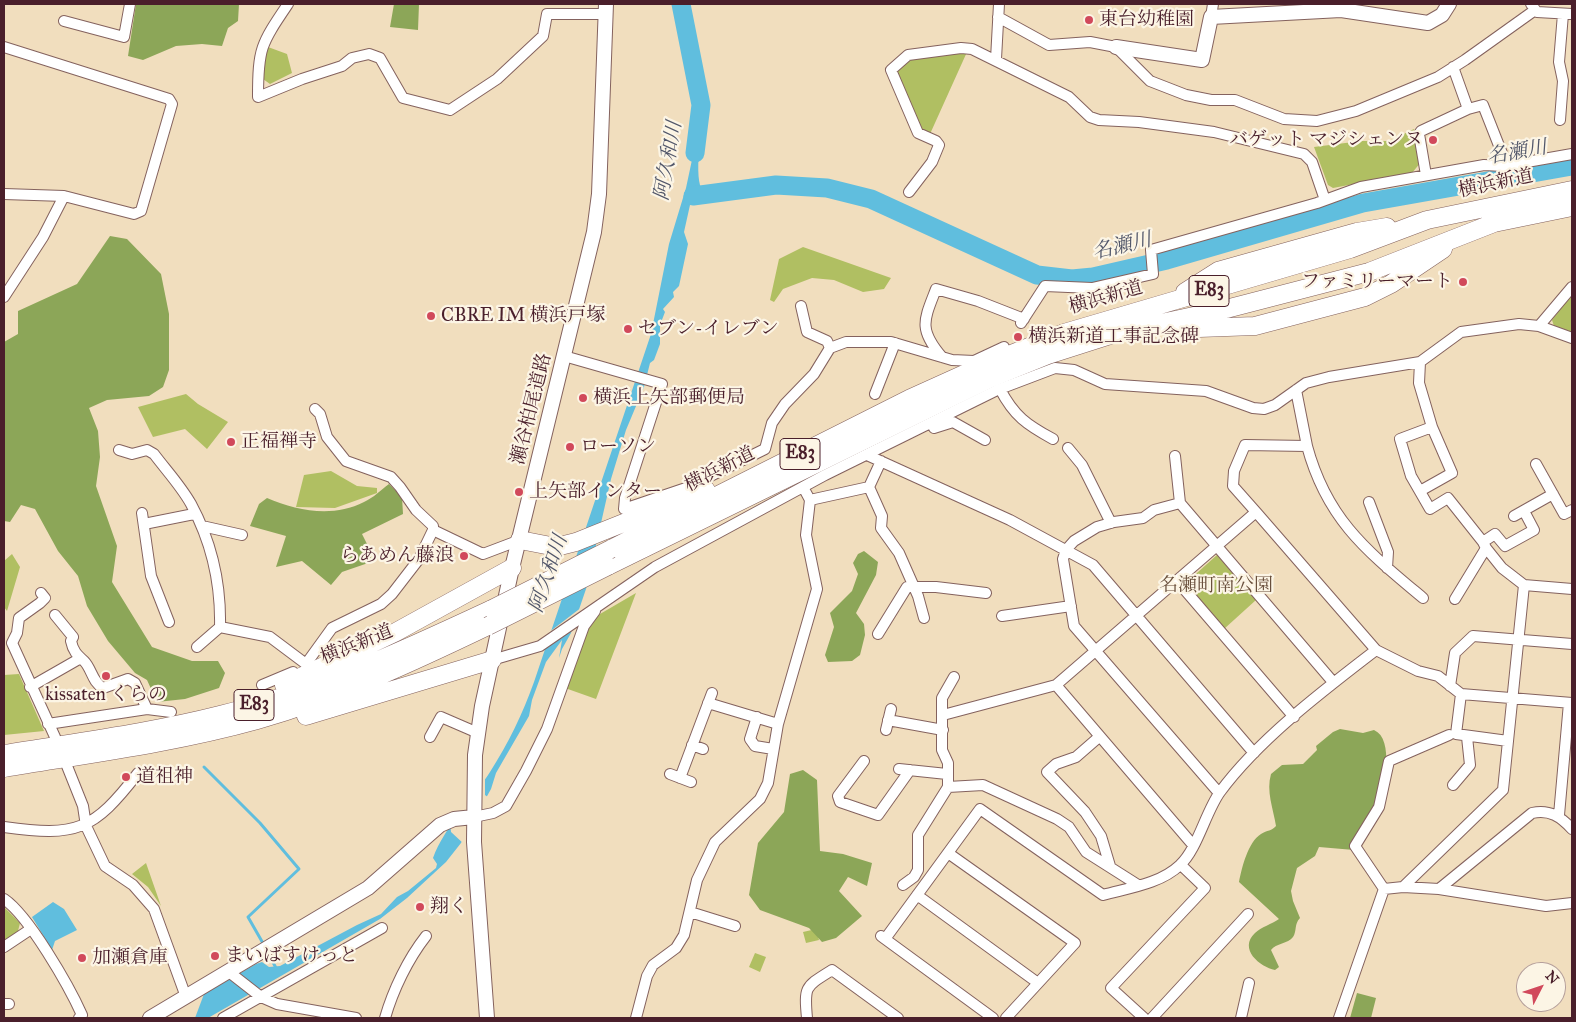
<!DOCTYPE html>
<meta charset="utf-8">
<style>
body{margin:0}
#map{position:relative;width:1576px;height:1022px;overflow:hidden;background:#f1debe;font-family:"IM FELL Great Primer",serif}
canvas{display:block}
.frame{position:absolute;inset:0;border:5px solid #4a1f2b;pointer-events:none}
.north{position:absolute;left:1516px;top:962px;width:50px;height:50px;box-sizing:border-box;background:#fcf5e5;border:1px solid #b59f9b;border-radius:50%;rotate:49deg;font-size:14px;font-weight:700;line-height:20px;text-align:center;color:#4a1f2b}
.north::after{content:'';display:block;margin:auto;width:18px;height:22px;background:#d1495b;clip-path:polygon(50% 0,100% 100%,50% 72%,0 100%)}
</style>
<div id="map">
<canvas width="1576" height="1022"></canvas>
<div class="frame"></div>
<div class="north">N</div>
</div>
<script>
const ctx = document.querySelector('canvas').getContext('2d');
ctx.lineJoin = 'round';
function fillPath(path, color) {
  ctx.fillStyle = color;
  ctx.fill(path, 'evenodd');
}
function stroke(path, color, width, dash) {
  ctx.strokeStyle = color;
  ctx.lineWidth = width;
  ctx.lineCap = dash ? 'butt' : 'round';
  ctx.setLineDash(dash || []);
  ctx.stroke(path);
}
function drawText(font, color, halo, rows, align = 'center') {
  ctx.font = font + ' "IM FELL Great Primer","Noto Serif JP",serif';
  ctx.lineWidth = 4.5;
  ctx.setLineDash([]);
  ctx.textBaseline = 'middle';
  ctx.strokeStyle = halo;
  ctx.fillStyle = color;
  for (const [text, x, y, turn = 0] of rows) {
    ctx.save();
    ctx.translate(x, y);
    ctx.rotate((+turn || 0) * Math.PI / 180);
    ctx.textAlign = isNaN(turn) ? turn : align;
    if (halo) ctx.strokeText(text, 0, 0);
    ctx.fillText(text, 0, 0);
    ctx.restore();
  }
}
const green = new Path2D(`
 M268 47 287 54 292 73 270 84 263 79 262 61Z
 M967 52 930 134 921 129 896 72 910 59Z
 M1414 129 1421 162 1412 173 1333 188 1328 185 1314 147 1361 141H1389Z
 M803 247 891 278 884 289 863 292 834 280 812 278 783 289 774 302 770 300 779 259Z
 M1572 294V332L1554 326 1552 320Z
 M186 394 198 404 228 422 207 449 185 429 153 437 138 407Z
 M331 471 357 486 377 488V493L335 508 296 507 304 475Z
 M12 554 20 567 7 611 4 607V561Z
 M1217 555 1256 600 1224 629 1187 585 1188 581Z
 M636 593 596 699 565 688 589 627 600 614Z
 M19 674 44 731 4 735V675Z
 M146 863 161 906 148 887 132 874Z
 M4 907 20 923 18 931 4 941Z
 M816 929 819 940 806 943 803 932Z
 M755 953 766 957 760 972 749 967Z`);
const forest = new Path2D(`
 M136 4H239L238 21 228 28 222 46 202 44 176 46 143 60 128 56Z
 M394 4H419L418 30 390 27Z
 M110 236 127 239 161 274 169 314V370L163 387 149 396 107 400 89 408 98 431 100 457 96 486 117 546 112 582 152 647 192 661H218L225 673 219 688 185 699 157 702 147 680 135 673 108 641 87 606 78 576 58 551 35 509 21 505 10 522 4 521V342L18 334V311L77 284Z
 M389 484 402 497 403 514 362 534 371 552V562L342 572 331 585 302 561 276 567 286 536 250 526 259 504 267 498C297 511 333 518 364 502 373 498 381 490 389 484Z
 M864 551 878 562 876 575 856 613 864 624 865 635 860 655 852 661 828 662 825 655 834 627 830 613 852 591 858 574 853 563 858 554Z
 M1340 729 1363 733 1374 730C1395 739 1384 788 1378 805 1372 820 1361 835 1354 850L1319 847 1315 856 1297 868 1291 891 1293 901 1300 918C1294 924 1297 931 1293 937 1288 944 1276 943 1271 950L1279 967 1275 970C1260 967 1238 949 1255 933 1261 927 1272 924 1279 919L1239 882C1242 867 1248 842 1261 834 1267 830 1272 831 1276 826 1273 808 1266 791 1271 774L1282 765 1303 764 1317 750 1316 746 1333 732Z
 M803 770 817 780 820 851 843 854 872 863 867 886 848 877 839 891 862 916 836 938 822 942 809 928 760 910 749 895 758 843 784 812 790 774Z
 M1357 993 1376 998 1371 1018H1350Z`);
const water = new Path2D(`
 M703 108C702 126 693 180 703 191L720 190 694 200 690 205 684 232 688 244 679 286 673 292 674 297 663 309 665 312 660 325V344L654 360 650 363 644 387 626 430 611 479 586 589 571 633 562 649 559 658 562 640 546 662 532 700 529 716 496 773 491 789 461 843 446 862 407 898 380 919 208 1018H195L204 994 256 964 262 962 269 967 280 966 357 925 381 914 397 897 408 891 436 868 437 864 433 858C445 826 471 801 490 772 508 744 523 713 534 682L651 334 669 244 686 188Z
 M53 902 64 909 77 930 55 941 52 950 32 917Z`);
const pier = new Path2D(`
 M582 607 575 629 542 650 548 633Z
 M485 775V795L489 798 464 844 451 832 450 822Z`);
const stream = new Path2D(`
 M204 767 260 823 299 869 248 917 264 945
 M268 953 276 968`);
const river = new Path2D(`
 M681 4 701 105 695 153
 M693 196 776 185 827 188 871 199 1037 275 1072 279 1093 277 1167 260 1363 203 1572 166`);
const street = new Path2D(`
 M288 4C261 44 258 48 258 97L302 79 342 66 352 58 369 54 380 58 403 98 450 110 497 79 543 36 547 14H606
 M1531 4 1537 12 1572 14
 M998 17 1049 45 1090 42 1116 47 1150 81 1186 95 1211 100H1235L1284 119 1317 121 1356 111 1438 77 1465 60 1535 10
 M1211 17 1213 4
 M64 21 124 37 130 4
 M4 47 169 99 172 104 141 211 134 214 64 196 4 194
 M996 59 999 4
 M1453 67 1468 109
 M1560 120 1563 81 1559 62 1563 14
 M1426 175 1419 134 1421 131 1468 109 1483 105 1507 166
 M909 192 932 162 939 145 936 141 918 133 891 70 908 55 961 48 972 49 1069 97 1090 117 1099 120 1139 122 1214 132 1304 154 1312 162 1325 200
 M4 297 43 237 64 196
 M801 306 807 332 827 341 830 348
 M1021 323 1045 286 1092 288 1153 274 1151 250 1317 203 1361 187 1484 165 1504 166 1572 154
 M1539 326 1572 338
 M564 356 662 384 625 498 624 509 686 488 765 449 772 423 785 404 814 374 830 348 846 342H891L952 360 974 361 1004 347
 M942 357C918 329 924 320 936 289L978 301 1024 319
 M1420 362 1419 383 1432 427 1400 439 1411 476 1430 509 1448 498 1483 542
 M1000 389C1014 416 1027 425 1053 439
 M875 394 895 343
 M315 409 320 414 327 437 346 461 391 477 400 487 416 510 433 526V530L483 554 520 540
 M934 428 953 422 985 440
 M1307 446C1327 520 1367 551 1423 598
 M1068 448 1082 465 1111 523
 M119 450 132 454 147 450 154 454C166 470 181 486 191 504 211 541 221 584 220 627L270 637 306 664 332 628 381 604 392 594 419 559 433 530
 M867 455 1010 520 1093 565 1254 753
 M1175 456 1180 503 1333 682
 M881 461 869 487 882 516 881 528 899 553 918 596 924 618
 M1536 464 1564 514 1572 510
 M1420 491 1452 473 1432 427
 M810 500 869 487
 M1369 502 1388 552 1387 568
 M1180 503 1154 510 1143 518 1114 522 1097 527 1074 541 1066 550 1063 559 1074 626 1219 793
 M1256 512 1376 650 1418 671 1438 676 1461 694 1572 703
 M142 513 151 576 169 622
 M1514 516 1553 494
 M144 524 194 514
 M202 526 242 535
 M1178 582 1294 717
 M1524 585 1572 589
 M41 593 45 598 40 603 19 618 17 633 12 643 55 737
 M1455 599 1486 548 1483 542 1495 534 1505 546 1534 530 1524 511
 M55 615 73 637 71 641C73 651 77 655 84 661 92 669 92 682 103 688L128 679 135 683 147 709
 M1002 616 1071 606
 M878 634 907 587H936L986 593
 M197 647 220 627
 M492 660 540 646 655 567 825 475 997 390 1055 368 1074 370 1105 384 1206 391 1253 408 1264 409 1275 405 1306 383 1329 377 1420 362 1461 332 1519 324 1539 326 1572 287
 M262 685 293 672
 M1056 685 1256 512 1233 486 1234 471 1245 445 1307 446 1296 390
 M1450 686 1455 653 1473 636 1572 644
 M30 687 79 659
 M1461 694 1456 734 1508 741
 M708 703 778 724
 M943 715 1056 685 1193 845
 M757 717 750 739 755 746 773 749
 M888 720 943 730
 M48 724 147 709 171 712
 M886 730 891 709
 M430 737 441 717 478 733
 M1099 737 1076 757 1056 764 1047 772 1085 812 1101 836 1110 866
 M692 745 703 749
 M864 761 838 796 840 802 878 815 910 770
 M67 766 83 806 86 826 105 866 133 885 154 909 186 997
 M899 769 947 774
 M670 774 691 782
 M680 778 712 693
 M1453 785 1470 765 1467 737
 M948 787 983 785 1057 819 1069 827 1086 852 1138 885
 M1559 815 1569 703
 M474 817 493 813 506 806 526 771 547 729 584 626 595 611
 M4 827C77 837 93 831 138 773
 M948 853 1075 943 1006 1018
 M903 885 914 877 918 870V835L948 787V763L942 750V698L954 677
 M1403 887 1439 889 1546 906 1572 903
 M1384 889 1355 846 1379 807 1389 761 1449 735
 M1439 889 1532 813C1550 809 1561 817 1572 829
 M917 895 1038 983
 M4 899C29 916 69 986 82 1015L79 1018
 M690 912 735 926
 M881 936 885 939 980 809 1103 895C1128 888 1160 884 1180 865 1197 850 1206 811 1220 792 1259 739 1324 690 1376 650
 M885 939 993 1018
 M4 947 31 929
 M229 972 261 997 277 1004 356 1018
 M4 1004H9
 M223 1018 382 928
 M385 1018C393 990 408 959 426 936
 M636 1018 647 976 653 965 676 948 684 935 697 880 715 842 760 799 768 783 778 724 817 589 806 535 810 500 803 487
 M807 1018C804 986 805 987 832 970L898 1018
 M1144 1018 1111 988 1205 888 1181 865
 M1152 1018 1248 914
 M1241 1018 1249 983
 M1339 1018 1384 889 1403 887 1503 790 1524 585 1502 568 1486 548`);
const secondary = new Path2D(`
 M1116 47 1202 60 1211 17 1341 10 1428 23 1442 15 1449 4
 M150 1018 368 888 440 825 454 819 474 817
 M487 1018 474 842 475 755 482 706 512 568 594 232 599 194 606 4`);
const highway = new Path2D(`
 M1185 292 1218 271 1357 232 1387 227
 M1171 329 1255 326 1365 297 1391 284 1443 249
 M520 540 556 547 576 542 706 490
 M611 549 909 399 991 362 1064 333 1350 249 1427 220 1572 190
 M608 566 989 379 1048 355 1120 332 1226 309 1369 272 1494 223 1572 207
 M284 685 396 632 512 568
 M306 716 492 660
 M4 754C76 742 149 733 220 715 314 692 404 650 492 609
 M4 768C88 754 174 743 257 720 338 697 413 662 488 626`);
const highwayBridge = new Path2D(`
 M492 609 611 549
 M488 626 608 566`);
const markers = [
 [1089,20,5,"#d1495b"],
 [1433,140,5,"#d1495b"],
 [1463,282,5,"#d1495b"],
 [431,316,5,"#d1495b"],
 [628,329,5,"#d1495b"],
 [1018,337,5,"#d1495b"],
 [583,398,5,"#d1495b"],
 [231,442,5,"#d1495b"],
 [570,447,5,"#d1495b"],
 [519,492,5,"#d1495b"],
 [464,556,5,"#d1495b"],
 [106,676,5,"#d1495b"],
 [126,777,5,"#d1495b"],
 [420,907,5,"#d1495b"],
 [215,956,5,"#d1495b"],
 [82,958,5,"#d1495b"]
];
const shields = [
 [1209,291,40],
 [800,454,40],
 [254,705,40]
];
const shieldNames = [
 ["E83",1209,291],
 ["E83",800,454],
 ["E83",254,705]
];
const poiNames = [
 ["東台幼稚園",1099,20],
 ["バゲット マジシェンヌ",1423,140,"right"],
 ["ファミリーマート",1453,282,"right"],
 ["CBRE IM 横浜戸塚",441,316],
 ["セブン-イレブン",638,329],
 ["横浜新道工事記念碑",1028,337],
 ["横浜上矢部郵便局",593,398],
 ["正福禅寺",241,442],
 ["ローソン",580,447],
 ["上矢部インター",529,492],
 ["らあめん藤浪",454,556,"right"],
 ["kissaten くらの",106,695,"center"],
 ["道祖神",136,777],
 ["翔く",430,907],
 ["まいばすけっと",225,956],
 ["加瀬倉庫",92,958]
];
const streetNames = [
 ["横浜新道",1496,184,-12],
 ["横浜新道",1106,298,-16],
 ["瀬谷柏尾道路",532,409,-76],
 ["横浜新道",720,470,-27],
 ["横浜新道",357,645,-22]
];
const parkNames = [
 ["名瀬町南公園",1216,586]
];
const waterNames = [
 ["名瀬川",1517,153,-10],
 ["阿久和川",669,161,-80],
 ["名瀬川",1122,247,-13],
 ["阿久和川",549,574,-71]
];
fillPath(green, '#b0bf62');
fillPath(forest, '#8ca658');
fillPath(water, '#60bede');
fillPath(pier, '#f1debe');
stroke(stream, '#60bede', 3);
stroke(river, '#60bede', 19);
stroke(street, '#84625e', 12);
stroke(secondary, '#84625e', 16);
stroke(highway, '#84625e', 19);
stroke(street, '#fff', 10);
stroke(secondary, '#fff', 14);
stroke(highway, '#fff', 18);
stroke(highwayBridge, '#84625e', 19, []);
stroke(highwayBridge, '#fff', 18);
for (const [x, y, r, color] of markers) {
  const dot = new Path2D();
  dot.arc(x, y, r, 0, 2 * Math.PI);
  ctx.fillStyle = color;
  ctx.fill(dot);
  stroke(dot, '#fcf5e5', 2);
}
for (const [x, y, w] of shields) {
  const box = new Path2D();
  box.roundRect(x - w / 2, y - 15.5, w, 31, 4);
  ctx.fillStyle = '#fcf5e5';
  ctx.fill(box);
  stroke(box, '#4a1f2b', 1);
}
drawText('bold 18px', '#4a1f2b', null, shieldNames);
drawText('19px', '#4a1f2b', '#fcf5e5', poiNames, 'left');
drawText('19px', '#4a1f2b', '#fcf5e5', streetNames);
drawText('19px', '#694f3c', '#fcf5e5', parkNames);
drawText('italic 20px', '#52576a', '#fcf5e5', waterNames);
</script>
